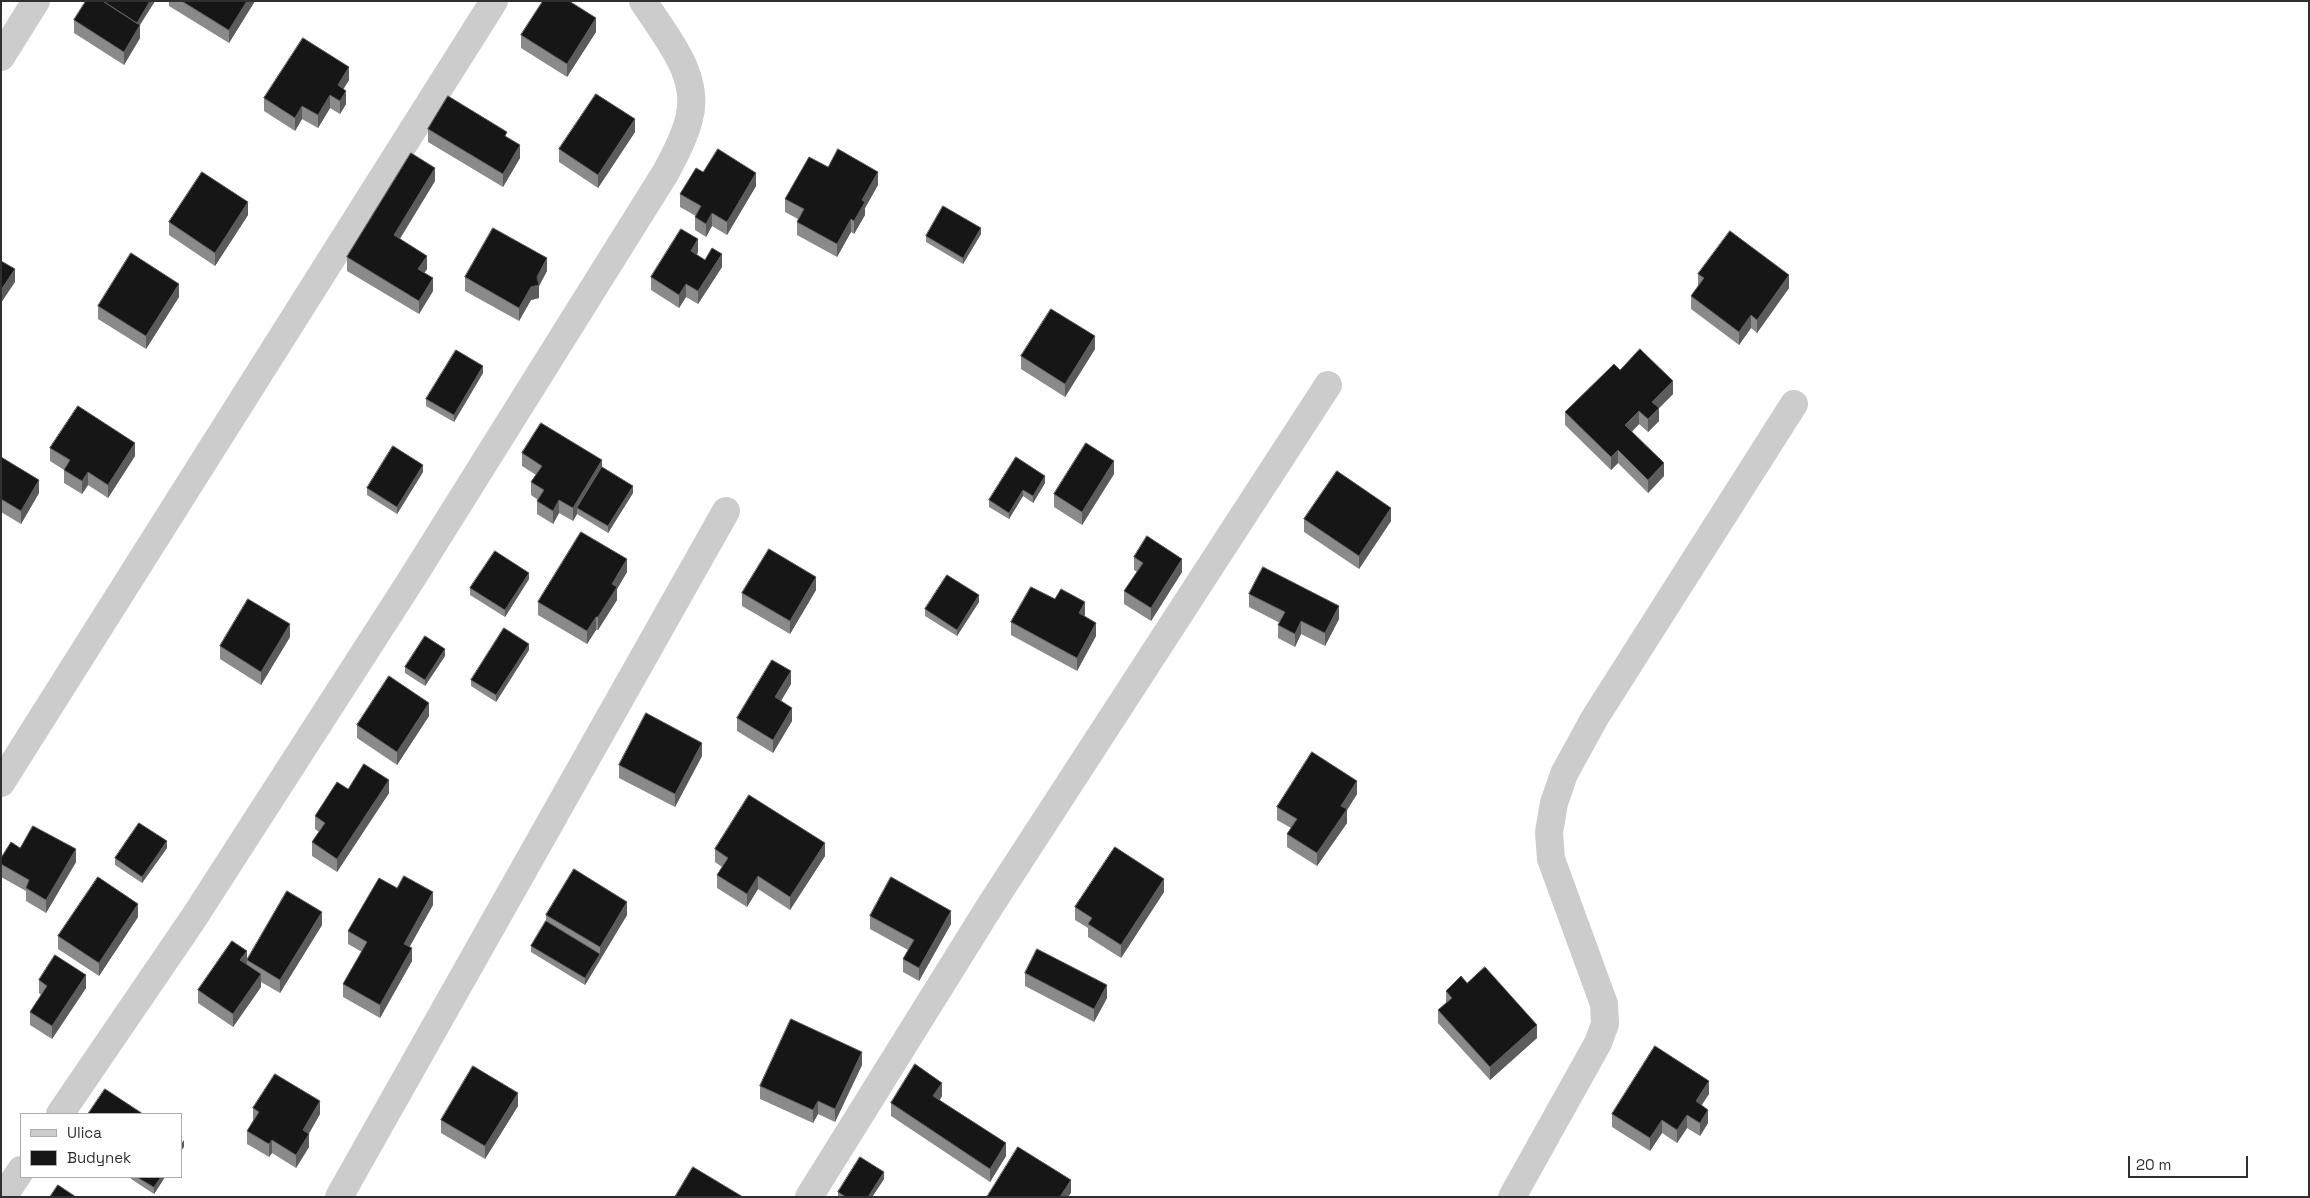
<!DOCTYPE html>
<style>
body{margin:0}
#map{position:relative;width:2310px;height:1198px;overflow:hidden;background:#fff;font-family:"Space Grotesk",sans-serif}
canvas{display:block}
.frame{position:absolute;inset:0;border:2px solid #2f2f2f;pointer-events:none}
.legend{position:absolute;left:20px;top:1113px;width:162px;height:65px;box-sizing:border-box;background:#fff;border:1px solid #acacac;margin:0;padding:6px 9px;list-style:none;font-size:15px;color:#2f2f2f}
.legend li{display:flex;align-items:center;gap:10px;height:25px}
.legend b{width:25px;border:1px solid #acacac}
.scale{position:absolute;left:2128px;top:1156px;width:120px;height:22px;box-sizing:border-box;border:2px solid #2f2f2f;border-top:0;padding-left:6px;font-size:15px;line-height:18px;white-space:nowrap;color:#2f2f2f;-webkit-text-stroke:4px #fff;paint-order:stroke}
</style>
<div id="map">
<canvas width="2310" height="1198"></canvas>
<div class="frame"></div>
<ul class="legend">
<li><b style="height:6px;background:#ccc"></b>Ulica</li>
<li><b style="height:14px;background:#161616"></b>Budynek</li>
</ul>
<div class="scale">20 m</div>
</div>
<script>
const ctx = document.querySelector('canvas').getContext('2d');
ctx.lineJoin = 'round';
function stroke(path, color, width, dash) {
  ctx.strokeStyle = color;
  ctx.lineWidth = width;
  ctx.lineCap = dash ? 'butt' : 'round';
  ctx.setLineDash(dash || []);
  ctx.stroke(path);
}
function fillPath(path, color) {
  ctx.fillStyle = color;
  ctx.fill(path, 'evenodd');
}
const minor = new Path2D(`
 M1 57 36 1
 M1 783 494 1
 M60 1114 193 919 411 580 666 172C675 155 684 138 689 119 701 75 665 36 643 1
 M3 1197 21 1170
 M339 1197 726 511
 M809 1197 990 906 1328 385
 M1512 1197 1598 1043 1605 1024 1604 1004 1551 859 1549 832 1554 803 1564 774 1594 719 1794 404`);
const wall = new Path2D(`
 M86 1H155L140 25V38L124 65 74 33V20Z
 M169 1H255L229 43 169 6Z
 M596 32 567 77 521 48V35Z
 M349 80 343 89 346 104 340 114 330 108 318 128 302 119 295 131 264 111V98Z
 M428 129 520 158 503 187 428 142Z
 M635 132 598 188 559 162V149Z
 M828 167 878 185 865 208V215L854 234 851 232 837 257 797 235V222L798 219 785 212V199Z
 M703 172 756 186 727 235 712 226 706 237 695 230V217L696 216 680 207V194Z
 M435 181 400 239 427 269 424 273 433 291 419 314 347 271V257Z
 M248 215 215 266 169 235V222Z
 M981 234 963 264 926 242V236Z
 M698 252 697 255 705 260 722 267 698 304 686 297 679 308 651 290V277Z
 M547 271 539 286V298L531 300 519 321 465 291V277Z
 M1698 274 1789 288 1757 333 1751 328 1739 345 1691 309V296L1698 286Z
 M179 297 146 349 98 319V306Z
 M1095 349 1065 397 1021 369V356Z
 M1620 370 1673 394 1659 408V421L1648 432 1639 424 1632 432 1664 476 1648 493 1618 463 1611 470 1565 425V412Z
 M483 373 454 422 426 406V399Z
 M50 448 135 456 108 498 88 485 82 494 64 483V470L50 461Z
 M522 453 602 467 633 493 608 533 577 514 573 521 559 513 553 524 537 514V501L538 500 531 495V482L536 475 522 466Z
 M1 457 39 493 21 524 1 512Z
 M423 472 397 514 367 495V488Z
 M1114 474 1082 525 1054 507V494Z
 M1045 483 1033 503 1023 496 1009 519 989 507V500Z
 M1304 519 1391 521 1359 569 1304 532Z
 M1134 557 1182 572 1151 621 1124 604V591L1137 572 1134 570Z
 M627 572 617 589V600L598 630H596L587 644 538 615V602Z
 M529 579 505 617 470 595V588Z
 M816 590 790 634 742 606V593Z
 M1249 594 1339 619 1325 646 1301 634 1295 647 1278 638V625L1280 623 1249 607Z
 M979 602 957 636 925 616V609Z
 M1085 615 1084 616 1096 636 1077 671 1011 635V622Z
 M290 637 261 685 220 659V646Z
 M529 650 496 702 471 686V680Z
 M445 656 425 686 405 673V667Z
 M791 684 781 701 792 721 773 753 737 731V718Z
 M429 716 397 765 357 738V725Z
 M702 756 675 807 619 778V765Z
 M348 789 389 793 337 872 312 856V842L319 832 315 829V816Z
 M1357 794 1347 810V823L1317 866 1287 847V834L1291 828 1277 820V807Z
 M20 848 76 862 46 913 26 901V891L1 877V858Z
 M167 848 142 883 115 865V858Z
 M715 849 825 856 790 910 758 889 747 907 717 888V875L722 867 715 862Z
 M397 888 433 905 409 947 412 961 380 1018 343 997V984L362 952 348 944V931Z
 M1164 892 1121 958 1088 937V928L1075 920V907Z
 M546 915H627L585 985 531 952V946L546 921Z
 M870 916 951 924 919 981 903 972V959L908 950 870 929Z
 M138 917 99 976 58 949V936Z
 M322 925 280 993 261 982V987L233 1027 198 1003V990L247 964V965V960Z
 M1025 973 1107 998 1094 1022 1025 986Z
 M39 980 86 988 52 1039 30 1025V1012L41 995 39 993Z
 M1467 983 1537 1038 1490 1080 1438 1023V1010L1446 1003V991Z
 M862 1065 835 1122 818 1114 813 1123 760 1099V1086Z
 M1709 1094 1701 1105 1708 1123 1700 1136 1687 1128 1677 1143 1662 1133 1650 1151 1612 1127V1114Z
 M942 1096 940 1100 1006 1156 990 1182 891 1116V1103Z
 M518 1106 485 1159 441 1133V1120Z
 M253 1108 320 1114 309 1134V1147L296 1168 272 1153 269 1157 247 1144V1131L253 1121Z
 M131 1177H165L154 1194 131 1179Z
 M884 1179 872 1197H838V1192Z`);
const shadedWall = new Path2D(`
 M150 1H155L134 34V27Z
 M247 1H255L229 43V30Z
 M596 18V32L567 77V64Z
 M140 25V38L124 65V52Z
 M349 67V80L338 98V85Z
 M346 91V104L340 114V101Z
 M330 95V108L318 128V115Z
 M302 106V119L295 131V118Z
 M635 119V132L598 188V175Z
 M520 145V158L503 187V174Z
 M435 168V181L394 248V235Z
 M878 172V185L865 208V215L854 234V221L862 200Z
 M756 173V186L727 235V222Z
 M248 202V215L215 266V253Z
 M712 213V226L706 237V224Z
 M851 219V232L837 257V244Z
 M981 228V234L963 264V258Z
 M698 239V252L691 264V251Z
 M722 254V267L698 304V291Z
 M427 256V269L418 282V269Z
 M547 258V271L539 286V298L531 300 519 321V308Z
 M15 269V282L1 303V290Z
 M1789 275V288L1757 333V320Z
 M433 278V291L419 314V301Z
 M179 284V297L146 349V336Z
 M686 284V297L679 308V295Z
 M1751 315V328L1739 345V332Z
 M1095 336V349L1065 397V384Z
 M483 366V373L454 422V415Z
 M1673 381V394L1659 408V421L1648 432V419L1652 402Z
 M1639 411V424L1625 438V425Z
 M135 443V456L108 498V485Z
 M1618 450V463L1611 470V457Z
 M602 460V473L577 508V514L573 521V508Z
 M1114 461V474L1082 525V512Z
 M1664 463V476L1648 493V480Z
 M423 465V472L397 514V507Z
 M88 472V485L82 494V481Z
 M1045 476V483L1033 503V496Z
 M39 480V493L21 524V511Z
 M633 486V493L608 533V526Z
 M1023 490V496L1009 519V513Z
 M559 500V513L553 524V511Z
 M1391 508V521L1359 569V556Z
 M627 559V572L617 589V600L598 630V617L612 584Z
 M1182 559V572L1151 621V608Z
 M529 573V579L505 617V610Z
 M816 577V590L790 634V621Z
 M979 595V602L957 636V630Z
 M1085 602V615L1079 626V613Z
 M1339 606V619L1325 646V633Z
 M596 617V630L587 644V631Z
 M1301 621V634L1295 647V634Z
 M1096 623V636L1077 671V658Z
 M290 624V637L261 685V672Z
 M529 644V650L496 702V695Z
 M445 649V656L425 686V680Z
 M791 671V684L775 711V697Z
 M429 703V716L397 765V752Z
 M792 708V721L773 753V740Z
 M702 743V756L675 807V794Z
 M389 780V793L337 872V859Z
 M1357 781V794L1347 810V823L1317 866V853L1341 806Z
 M167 841V848L142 883V877Z
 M825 843V856L790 910V897Z
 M76 849V862L46 913V900Z
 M758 876V889L747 907V894Z
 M1164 879V892L1121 958V945Z
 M433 892V905L404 957V944Z
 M627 902V915L600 960V947Z
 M138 904V917L99 976V963Z
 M951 911V924L919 981V968Z
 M322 912V925L280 993V980Z
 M412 948V961L380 1018V1005Z
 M247 951V964L240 973V960Z
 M600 954V960L585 985V978Z
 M261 974V987L233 1027V1014Z
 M86 975V988L52 1039V1026Z
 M1107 985V998L1094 1022V1009Z
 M1537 1025V1038L1490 1080V1067Z
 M862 1052V1065L835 1122V1109Z
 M1709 1081V1094L1696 1114V1101Z
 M942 1083V1096L933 1109V1096Z
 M518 1093V1106L485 1159V1146Z
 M320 1101V1114L303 1143V1130Z
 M818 1101V1114L813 1123V1110Z
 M1708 1110V1123L1700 1136V1123Z
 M1687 1115V1128L1677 1143V1130Z
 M1662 1120V1133L1650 1151V1138Z
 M309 1134V1147L296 1168V1155Z
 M184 1140V1147L181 1151V1144Z
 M272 1140V1153L269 1157V1144Z
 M1006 1143V1156L990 1182V1169Z
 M884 1172V1179L872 1197H868Z
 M161 1177H165L154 1194V1187Z
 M1071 1180V1193L1068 1197H1060Z`);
const building = new Path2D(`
 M86 1H103L140 25 124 52 74 20Z
 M103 1H150L137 23Z
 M182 1H247L229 30Z
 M543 1H569L596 18 567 64 521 35Z
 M303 38 349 67 338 85 346 91 340 101 330 95 318 115 302 106 295 118 264 98Z
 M596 94 635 119 598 175 559 149Z
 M448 96 507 132 505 136 520 145 503 174 428 129Z
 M718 149 756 173 727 222 712 213 706 224 695 217 701 206 680 194 696 168 703 172Z
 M838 149 878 172 862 200 865 202 854 221 851 219 837 244 797 222 804 209 785 199 809 157 828 167Z
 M411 153 435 168 394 235 427 256 418 269 433 278 419 301 347 257Z
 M202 172 248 202 215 253 169 222Z
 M943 206 981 228 963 258 926 236Z
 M493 228 547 258 537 277 539 285 531 287 519 308 465 277Z
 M681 229 698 239 691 251 705 260 712 248 722 254 698 291 686 284 679 295 651 277Z
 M1730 231 1789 275 1757 320 1751 315 1739 332 1691 296 1704 278 1698 274Z
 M131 253 179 284 146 336 98 306Z
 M1 261 15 269 1 290Z
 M1051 309 1095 336 1065 384 1021 356Z
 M1640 349 1673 381 1652 402 1659 408 1648 419 1639 411 1625 425 1664 463 1648 480 1618 450 1611 457 1565 412 1614 364 1620 370Z
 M456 350 483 366 454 415 426 399Z
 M78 406 135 443 108 485 88 472 82 481 64 470 70 460 50 448Z
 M541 423 602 460 573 508 559 500 553 511 537 501 544 490 531 482 542 466 522 453Z
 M1086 443 1114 461 1082 512 1054 494Z
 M393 446 423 465 397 507 367 488Z
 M1 457 39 480 21 511 1 499Z
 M1016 457 1045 476 1033 496 1023 490 1009 513 989 500Z
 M602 467 633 486 608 526 577 508Z
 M1337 471 1391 508 1359 556 1304 519Z
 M581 532 627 559 612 584 617 587 598 617H596L587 631 538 602Z
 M1147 536 1182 559 1151 608 1124 591 1143 563 1134 557Z
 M769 549 816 577 790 621 742 593Z
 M495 551 529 573 505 610 470 588Z
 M1263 567 1339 606 1325 633 1301 621 1295 634 1278 625 1285 612 1249 594Z
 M947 575 979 595 957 630 925 609Z
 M1031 587 1055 599 1061 589 1085 602 1079 613 1096 623 1077 658 1011 622Z
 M248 599 290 624 261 672 220 646Z
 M504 628 529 644 496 695 471 680Z
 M425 636 445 649 425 680 405 667Z
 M772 660 791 671 775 697 792 708 773 740 737 718Z
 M389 676 429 703 397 752 357 725Z
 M646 713 702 743 675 794 619 765Z
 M1312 752 1357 781 1341 806 1347 809 1317 853 1287 834 1297 819 1277 807Z
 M364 764 389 780 337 859 312 842 325 823 315 816 337 782 348 789Z
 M749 795 825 843 790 897 758 876 747 894 717 875 728 858 715 849Z
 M139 823 167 841 142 877 115 858Z
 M33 826 76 849 46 900 26 888 29 880 1 864V858L11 842 20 848Z
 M1115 847 1164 879 1121 945 1088 924 1092 918 1075 907Z
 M574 869 627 902 600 947 546 915Z
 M404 876 433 892 404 944 412 948 380 1005 343 984 367 942 348 931 379 878 397 888Z
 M98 877 138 904 99 963 58 936Z
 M891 877 951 911 919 968 903 959 914 940 870 916Z
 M287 891 322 912 280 980 247 960Z
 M546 921 600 954 585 978 531 946Z
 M232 941 247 951 240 960 261 974 233 1014 198 990Z
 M1037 949 1107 985 1094 1009 1025 973Z
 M55 955 86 975 52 1026 30 1012 47 986 39 980Z
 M1485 967 1537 1025 1490 1067 1438 1010 1452 998 1446 991 1461 976 1467 983Z
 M791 1019 862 1052 835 1109 818 1101 813 1110 760 1086Z
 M1655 1046 1709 1081 1696 1101 1708 1110 1700 1123 1687 1115 1677 1130 1662 1120 1650 1138 1612 1114Z
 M915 1064 942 1083 933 1096 1006 1143 990 1169 891 1103Z
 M473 1066 518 1093 485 1146 441 1120Z
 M275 1074 320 1101 303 1130 309 1134 296 1155 272 1140 269 1144 247 1131 259 1112 253 1108Z
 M105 1089 143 1114H88Z
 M1018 1147 1071 1180 1060 1197H987Z
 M860 1157 884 1172 868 1197H846L838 1192Z
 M693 1167 743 1197H675Z
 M137 1177H161L154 1187Z
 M58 1185 76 1197H50Z`);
stroke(minor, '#ccc', 28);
fillPath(wall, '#8a8a8a');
fillPath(shadedWall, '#5c5c5c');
fillPath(building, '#161616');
stroke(building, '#5c5c5c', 1);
</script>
